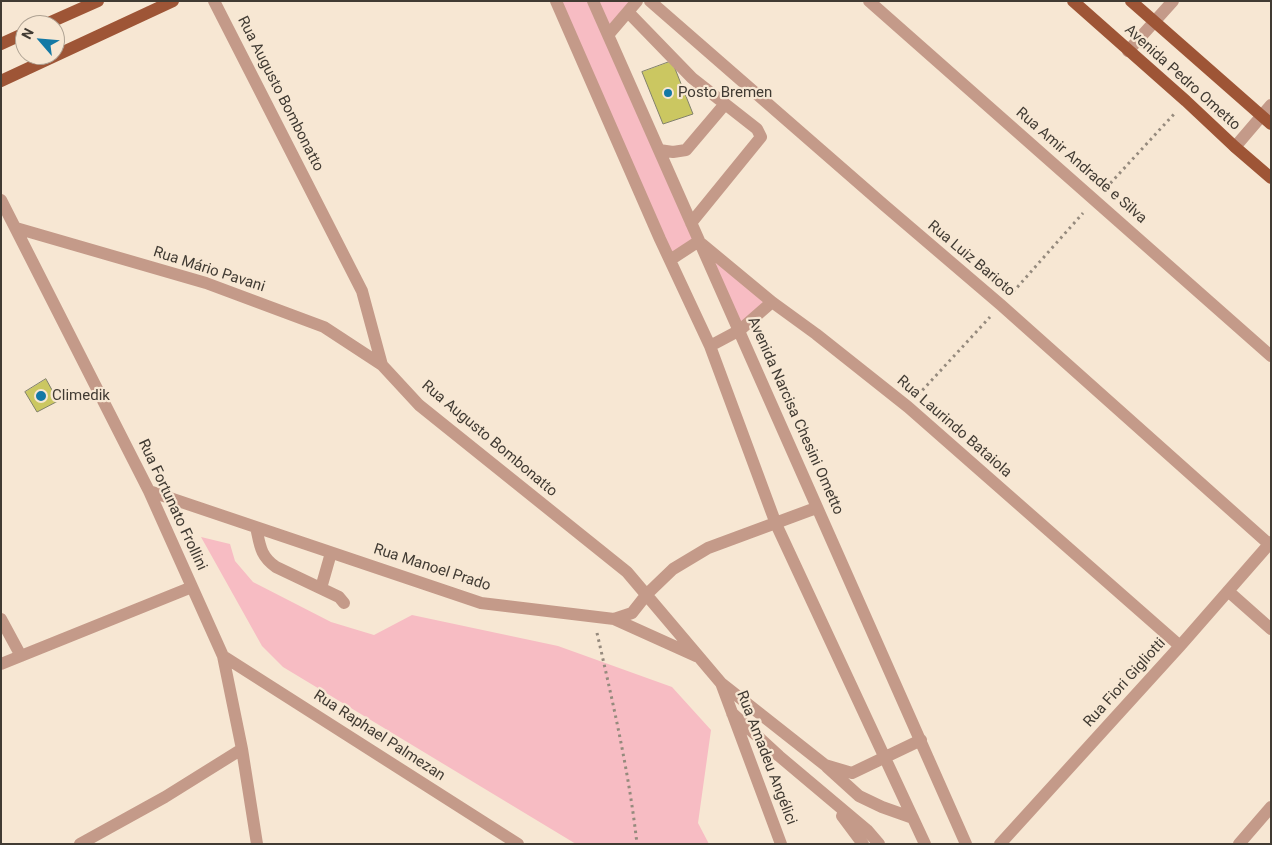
<!DOCTYPE html>
<meta charset="utf-8">
<style>
body{margin:0}
#map{position:relative;width:1272px;height:845px;overflow:hidden;background:#f7e7d3;font-family:Roboto,sans-serif}
canvas{display:block}
.frame{position:absolute;inset:0;border:2px solid #413b33;pointer-events:none}
.north{position:absolute;left:15px;top:15px;width:50px;height:50px;box-sizing:border-box;background:#f7e7d3;border:1px solid #aea293;border-radius:50%;rotate:297deg;font-size:14px;font-weight:700;line-height:20px;text-align:center;color:#413b33}
.north::after{content:'';display:block;margin:auto;width:18px;height:22px;background:#1479a5;clip-path:polygon(50% 0,100% 100%,50% 72%,0 100%)}
</style>
<div id="map">
<canvas width="1272" height="845"></canvas>
<div class="frame"></div>
<div class="north">N</div>
</div>
<script>
const ctx = document.querySelector('canvas').getContext('2d');
ctx.lineJoin = 'round';
function fillPath(path, color) {
  ctx.fillStyle = color;
  ctx.fill(path, 'evenodd');
}
function stroke(path, color, width, dash) {
  ctx.strokeStyle = color;
  ctx.lineWidth = width;
  ctx.lineCap = dash ? 'butt' : 'round';
  ctx.setLineDash(dash || []);
  ctx.stroke(path);
}
function drawText(font, color, halo, rows, align = 'center') {
  ctx.font = font + ' Roboto,sans-serif';
  ctx.lineWidth = 4.5;
  ctx.setLineDash([]);
  ctx.textBaseline = 'middle';
  ctx.strokeStyle = halo;
  ctx.fillStyle = color;
  for (const [text, x, y, turn = 0] of rows) {
    ctx.save();
    ctx.translate(x, y);
    ctx.rotate((+turn || 0) * Math.PI / 180);
    ctx.textAlign = isNaN(turn) ? turn : align;
    if (halo) ctx.strokeText(text, 0, 0);
    ctx.fillText(text, 0, 0);
    ctx.restore();
  }
}
const green = new Path2D(`
 M558 1H590L695 241 670 256Z
 M596 1H633L608 30Z
 M706 250 768 302 740 326Z
 M201 537 230 544 235 561 253 582 331 622 374 635 412 615 558 646 672 687 711 730 698 823 709 844H576L283 667 262 646Z`);
const building = new Path2D(`
 M672 61 693 114 663 124 642 72Z
 M46 379 58 401 37 412 25 392Z`);
const path = new Path2D(`
 M1106 188 1175 113
 M1013 292 1083 213
 M918 395 990 317
 M597 633C613 703 629 772 637 844`);
const minor = new Path2D(`
 M214 1 362 291 382 365 419 405 627 572 721 683 825 765 852 773 921 740
 M556 1 660 239 710 346 776 524 925 844
 M593 1 966 844
 M650 1 884 205 1001 305 1269 544
 M869 1 1271 356
 M628 12 692 78 757 129 761 137 691 223
 M608 35 637 1
 M1128 51 1173 1
 M1235 147 1271 105
 M659 150 673 152 686 150 725 104
 M1 200 149 491 223 656 242 749 257 844
 M16 228 206 283 324 327 382 365
 M702 244 772 302 816 334 908 407 1180 646
 M670 260 699 241
 M710 346 740 330 772 302
 M149 491 481 603 614 619 632 613 647 594 673 569 708 548 816 508
 M256 527C260 545 260 556 276 567L339 597 344 603
 M321 588 331 553
 M1228 591 1271 629
 M1 619 21 656
 M614 619 696 656
 M223 656 518 844
 M1 664 192 587
 M721 683 781 844
 M732 713 779 756 867 830 879 844
 M827 767 859 796 882 807 913 818
 M842 816 863 844
 M80 844 165 797 242 749
 M1000 844 1180 646 1271 542
 M1239 844 1271 807`);
const major = new Path2D(`
 M1073 1 1186 101 1235 147 1271 178
 M1131 1 1271 124
 M44 25 98 1
 M1 44 25 33
 M1 81 173 1`);
const markers = [
 [668,93,5,"#1479a5"],
 [41,396,6,"#1479a5"]
];
const streetNames = [
 ["Avenida Pedro Ometto",1182,78,42],
 ["Rua Augusto Bombonatto",280,94,63],
 ["Rua Amir Andrade e Silva",1081,166,41],
 ["Rua Luiz Barioto",971,259,40],
 ["Rua Mário Pavani",209,270,18],
 ["Avenida Narcisa Chesini Ometto",795,416,66],
 ["Rua Laurindo Bataiola",954,427,41],
 ["Rua Augusto Bombonatto",489,439,40],
 ["Rua Fortunato Frollini",172,505,65],
 ["Rua Manoel Prado",432,568,18],
 ["Rua Fiori Gigliotti",1125,683,-48],
 ["Rua Raphael Palmezan",379,736,33],
 ["Rua Amadeu Angélici",766,758,69]
];
const poiNames = [
 ["Posto Bremen",678,93],
 ["Climedik",52,396]
];
fillPath(green, '#f7bcc3');
fillPath(building, '#cbc761');
stroke(building, '#82816b', 1);
stroke(path, '#958a7d', 3, [2.5, 4]);
stroke(minor, '#c49a89', 12);
stroke(major, '#9e5536', 12);
for (const [x, y, r, color] of markers) {
  const dot = new Path2D();
  dot.arc(x, y, r, 0, 2 * Math.PI);
  ctx.fillStyle = color;
  ctx.fill(dot);
  stroke(dot, '#f7e7d3', 2);
}
drawText('15px', '#413b33', '#f7e7d3', streetNames);
drawText('15px', '#413b33', '#f7e7d3', poiNames, 'left');
</script>
